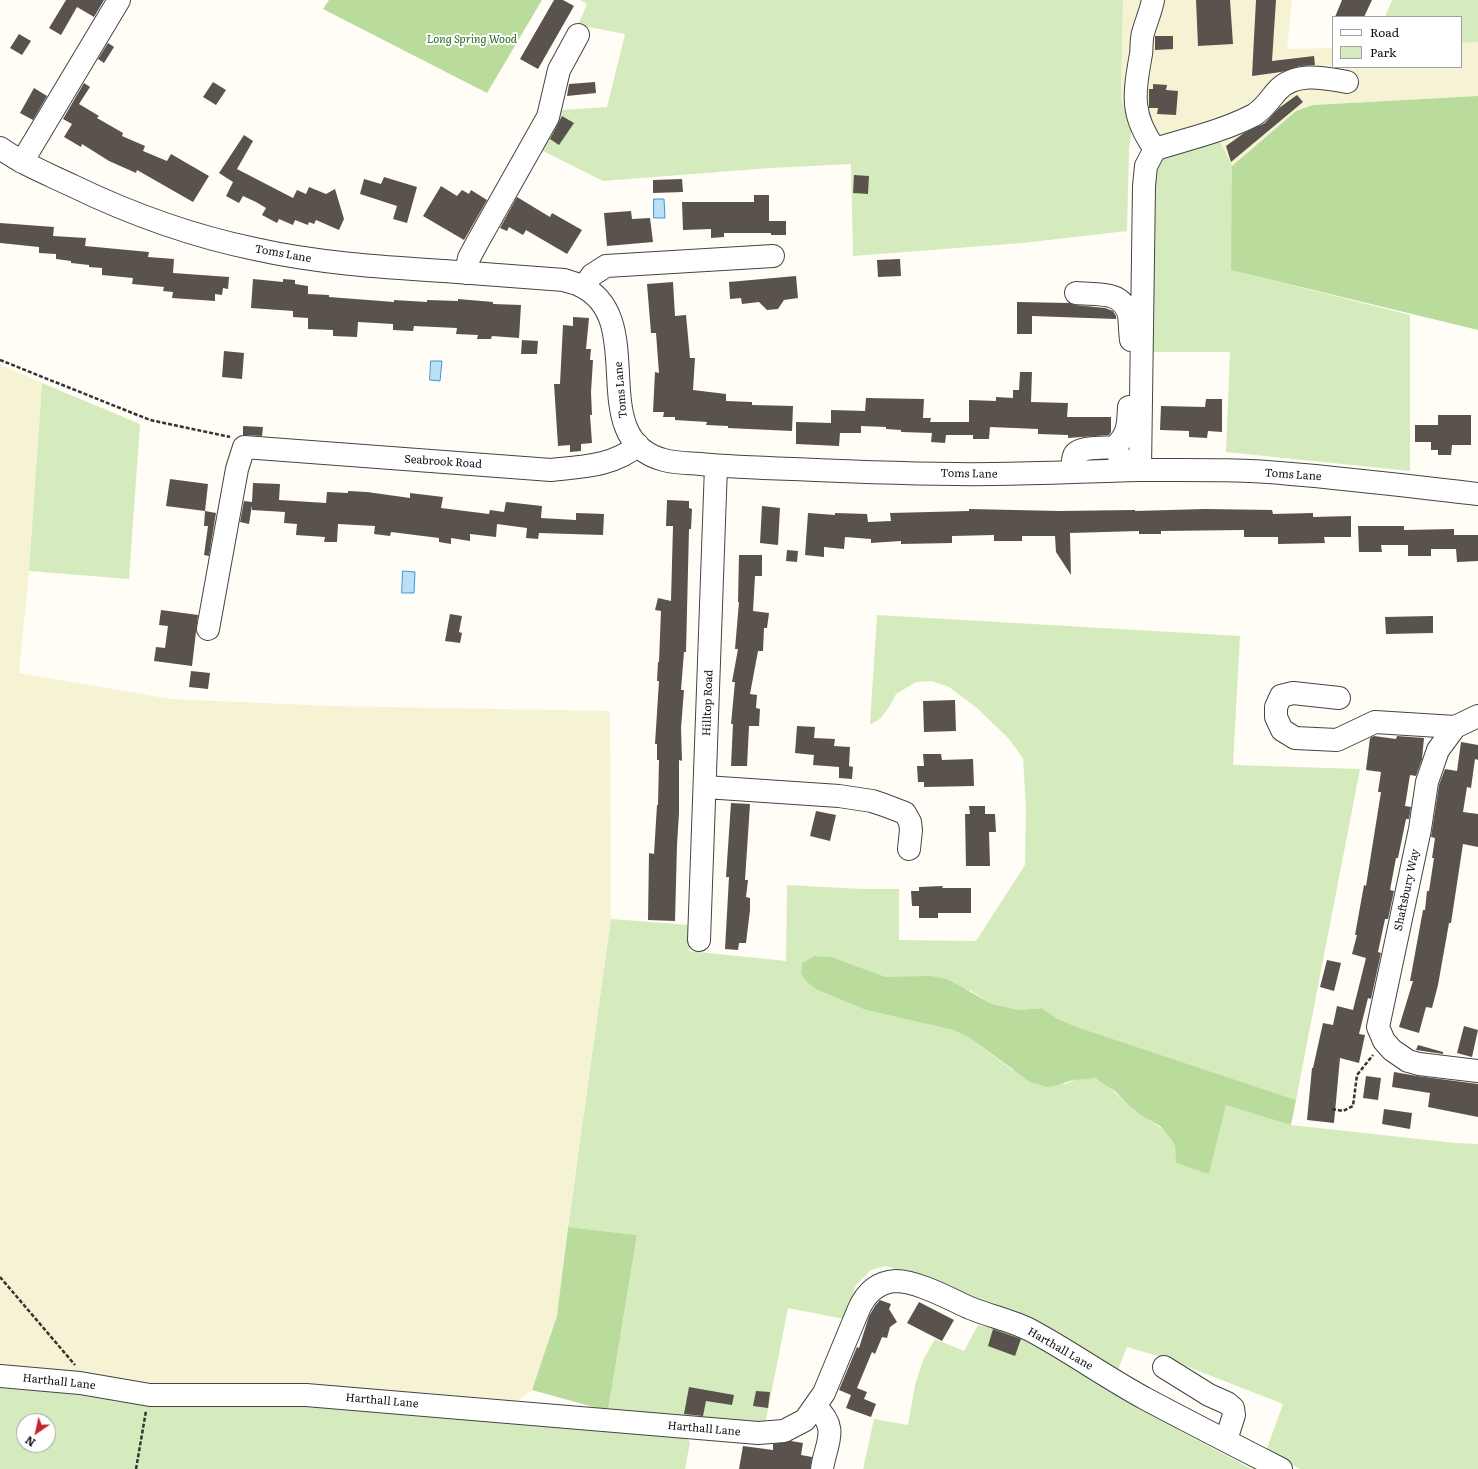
<!DOCTYPE html>
<style>
body{margin:0}
#map{position:relative;width:1478px;height:1469px;overflow:hidden;background:#fffdf5;font-family:Literata,serif}
canvas{display:block}
.legend{position:absolute;left:1332px;top:16px;width:130px;height:52px;box-sizing:border-box;background:#fff;border:1px solid #a0a0a0;margin:0;padding:5px 7px;list-style:none;font-size:12px;color:#111}
.legend li{display:flex;align-items:center;gap:8px;height:20px}
.legend b{width:20px;border:1px solid #a0a0a0}
.north{position:absolute;left:16px;top:1413px;width:40px;height:40px;box-sizing:border-box;background:#fff;border:1px solid #a0a0a0;border-radius:50%;rotate:214deg;font-size:11px;font-weight:700;line-height:16px;text-align:center;color:#111}
.north::after{content:'';display:block;margin:auto;width:14px;height:18px;background:#c4262e;clip-path:polygon(50% 0,100% 100%,50% 72%,0 100%)}
</style>
<div id="map">
<canvas width="1478" height="1469"></canvas>
<ul class="legend">
<li><b style="height:5px;background:#fff"></b>Road</li>
<li><b style="height:11px;background:#d5ebbd"></b>Park</li>
</ul>
<div class="north">N</div>
</div>
<script>
const ctx = document.querySelector('canvas').getContext('2d');
ctx.lineJoin = 'round';
function fillPath(path, color) {
  ctx.fillStyle = color;
  ctx.fill(path, 'evenodd');
}
function stroke(path, color, width, dash) {
  ctx.strokeStyle = color;
  ctx.lineWidth = width;
  ctx.lineCap = dash ? 'butt' : 'round';
  ctx.setLineDash(dash || []);
  ctx.stroke(path);
}
function drawText(font, color, halo, rows, align = 'center') {
  ctx.font = font + ' Literata,serif';
  ctx.lineWidth = 4;
  ctx.setLineDash([]);
  ctx.textBaseline = 'middle';
  ctx.strokeStyle = halo;
  ctx.fillStyle = color;
  for (const [text, x, y, turn = 0] of rows) {
    ctx.save();
    ctx.translate(x, y);
    ctx.rotate((+turn || 0) * Math.PI / 180);
    ctx.textAlign = isNaN(turn) ? turn : align;
    if (halo) ctx.strokeText(text, 0, 0);
    ctx.fillText(text, 0, 0);
    ctx.restore();
  }
}
const farmland = new Path2D(`
 M1123 0H1292L1287 49 1333 48V67H1461V43L1478 42V96L1313 105 1296 111 1232 166 1219 140H1151L1133 121 1121 101Z
 M0 364 42 383 29 571 19 673 171 699 331 706 610 711 611 919 566 1238 559 1302 557 1316 532 1390 519 1400 510 1401 177 1391 0 1369Z`);
const green = new Path2D(`
 M580 0H1123L1121 101 1133 121 1129 149 1127 231 1022 243 853 256 851 164 770 168 603 181 539 149 560 110 607 107 625 34 578 25 587 4Z
 M1392 0H1478V42L1461 43V17H1385Z
 M1219 140 1232 166V270L1410 315V471L1226 452 1230 352H1148L1149 182 1160 158Z
 M42 383 140 424 129 579 29 571Z
 M877 615 1240 636 1233 765 1360 769 1296 1100 1074 1026 1056 1018 1042 1008 1019 1010 992 1004 971 991 905 977H886L832 957 814 956 802 963 866 1010 953 1030 970 1038 1012 1070 1066 1084C1073 1080 1087 1075 1096 1079 1110 1085 1118 1096 1129 1106 1142 1118 1161 1124 1172 1139 1176 1147 1176 1155 1176 1163L1209 1173 1226 1104 1291 1125 1455 1143 1478 1144V1469H1300L1266 1451 1283 1404 1168 1359 1127 1347 1116 1375 1034 1323 969 1295 903 1271 885 1266 871 1270 856 1285 844 1319 788 1308 764 1430 608 1411 637 1235 568 1227 611 919 689 925V951L786 961 787 885 862 889H899V940L976 941 1025 865 1026 809 1023 758 1008 738 977 708 949 687 931 681 916 682 896 694 889 707 881 718 870 725Z
 M978 1325 1011 1331 1111 1386 1180 1431 1252 1469H863L874 1419 908 1425 915 1385 923 1360 935 1339 964 1351Z
 M0 1379 351 1403 685 1435 690 1442 685 1469H0ZM24 1421H48V1445H24Z`);
const forest = new Path2D(`
 M329 0H542L487 93 323 9Z
 M1478 96V330L1231 270 1232 166 1296 111 1313 105Z
 M814 956 832 957 886 977 931 976 947 979 992 1004 1019 1010 1042 1008 1056 1018 1074 1026 1296 1100 1291 1125 1226 1105 1209 1174 1176 1163 1175 1147 1172 1140 1160 1126 1142 1116 1128 1105 1116 1092 1095 1078 1073 1080 1055 1086 1048 1087 1030 1082 970 1038 953 1030 866 1010 816 989 806 981 801 973 802 963Z
 M568 1227 637 1235 608 1411 532 1390 557 1316Z`);
const water = new Path2D(`
 M654 199H664L665 218H654Z
 M431 361H442L440 381 430 380Z
 M403 571 415 572 414 593H402Z`);
const building = new Path2D(`
 M66 0H104L94 17 77 7 61 35 49 28Z
 M554 0H563L574 6 538 69 520 59Z
 M1196 0H1230L1233 44 1198 46Z
 M1256 0H1276L1272 61 1314 56 1315 65 1300 66 1281 72 1252 76Z
 M1342 0H1372L1364 17H1335Z
 M19 34 31 41 22 55 10 48Z
 M1155 36H1173V49L1155 50Z
 M108 43 114 47 104 63 98 59Z
 M213 82 226 90 216 105 203 97Z
 M595 82 596 93 567 96 569 84Z
 M84 83 90 87 79 104 99 116 97 118 123 133 122 136 145 146 143 151 167 161 171 154 209 176 193 202 137 170 136 173 109 161 82 144 81 147 64 137 72 124 63 119Z
 M1153 84 1167 85 1166 90 1178 91 1176 115 1157 114 1158 108H1149V89H1153Z
 M34 88 47 96 33 120 20 113Z
 M1297 95 1303 102 1231 162 1226 146 1244 133 1265 123 1279 108Z
 M562 116 574 123 559 145 550 139Z
 M244 135 253 141 237 169 293 198 297 190 306 194 309 187 326 194 335 189 344 219 339 230 316 220 314 224 309 222 308 225 295 220 293 225 279 219 277 223 262 215 266 208 256 202 243 196 239 203 226 196 233 182 219 173Z
 M854 175 869 176 868 194 853 193Z
 M384 177 417 187 407 223 393 219 397 206 360 194 364 179 381 184Z
 M682 179 683 192 653 193V180Z
 M441 186 457 196 462 190 469 194 471 190 487 200 464 240 423 216Z
 M754 195H769V221H786V235H771V233H724V237L711 238V229L683 230 682 202H754Z
 M517 197 550 217 552 213 582 230 567 254 526 230 523 235 509 227 507 231 500 228Z
 M631 211 632 219 650 218 653 242 607 246 604 213Z
 M0 223 54 227 53 236 86 238 85 246 149 252 148 257 174 259 173 273 229 277 228 289 223 288 222 295 215 294V301L172 298 173 292 163 291 164 287 132 284 133 278 102 275V268L89 267V265L71 263V261L56 259V254L39 253V247L0 243Z
 M900 259 901 276 878 277 877 260Z
 M796 276 798 298 784 300 778 309 767 310 759 302 742 304 741 298 730 299 729 282Z
 M253 279 283 282V279L295 280V284L308 286V294L329 295V297L394 302V300L427 302V300L458 301V299L493 302V304L521 305 519 338 492 336 491 339H477L478 335 456 334 457 328 414 326 413 331 393 330V324L358 322 357 337 333 336V330L308 329V318L293 317V311L251 308Z
 M673 282 675 316 686 315 690 358H695L693 390 726 394V401L752 402V405L793 406 792 431 728 428V426L706 425 707 422 675 420V417H663L664 412H653L655 372 659 373 656 333H651L647 284Z
 M1017 302 1069 303 1075 305 1105 308 1113 311 1116 316V319L1032 316V334H1017Z
 M573 317 589 318 586 349H591L590 360H593L591 392 592 415H590L592 443 581 444V451L570 452V445L558 446 554 384H560L563 325 573 326Z
 M522 340 538 341 537 354H521Z
 M224 351 244 353 242 379 222 377Z
 M1020 372H1032L1031 402 1068 403 1067 417H1111V432L1109 435 1068 438V435L1038 434V429L990 427 989 439H973V435H946L945 443 931 442 932 433 901 432V430L886 429V427L861 426V433H840L839 446 796 444V422L831 423V410L865 411 866 398 924 399 923 418H931L930 422H969V400L996 401V397L1013 398V390H1019Z
 M1206 399H1222V432L1208 431 1207 438 1189 437V431L1160 430 1161 406 1205 407Z
 M1438 415H1471V445H1452L1451 455H1438V450H1431V442H1415V425H1438Z
 M243 426 263 427 262 436 243 435Z
 M170 479 208 484 205 511 166 506Z
 M253 483 280 484 279 500 326 503 327 492 348 493V491L367 492 410 498V493L443 497 441 508 489 514 490 510 504 512 506 502 542 506 541 518 576 520V513L604 514 603 535 539 533 538 539 526 538 527 528 497 524 496 537 470 534V541L451 538V544L439 542V538L391 532 390 536 374 534 375 526 338 524 337 542H324L325 537 296 535 297 524 284 523 285 512 252 510V505L249 524 240 522 244 501 252 502Z
 M667 500 689 501V508L692 509 691 529H689L686 652H684L681 690H684L681 728 682 761 679 760V813L677 845 675 921 648 920 649 853 654 854 657 805H658L659 760H657V744H655L659 681H657L658 662H659L661 611 655 610 658 598 671 601 673 526H666Z
 M762 506 780 508 778 545 760 543Z
 M969 509 1059 511 1135 510V511L1205 509 1272 510 1273 514 1313 513V517L1351 516V537H1324L1325 543 1278 544V537H1244V530L1161 531V534H1139V531L1070 533 1071 575 1056 552 1055 536H1022V541H994V535L952 536V543L901 544V541L871 543V539L845 537 844 549 824 547V557L805 555 808 513 835 515V513L867 514 868 522 891 521 890 513 969 511Z
 M205 511 216 513 209 556 204 555 208 526H204Z
 M1358 526H1404V530L1454 529V535H1478V561L1457 562 1456 549H1431V556H1408V545H1381L1382 552H1359Z
 M787 550 798 551 797 562 786 561Z
 M739 555H762V576H755L753 611 769 613 767 628H764L763 651H758L750 694 757 695 756 708 760 709 759 726H749L747 766H731L733 724H731L735 682H732L738 649H735L739 602H738Z
 M161 610 198 615 192 666 154 661 156 647 165 648 168 626 159 625Z
 M450 614 462 616 459 632 462 633 460 643 445 641Z
 M1433 616V633L1386 634 1385 617Z
 M191 671 210 673 208 689 189 687Z
 M955 700 956 731 924 732 923 701Z
 M797 726 815 727 814 738 835 739 834 746 850 747 849 766 853 767 852 779 839 778V767L813 765 814 755 795 753Z
 M1374 736 1396 739 1397 736 1424 738 1422 759 1416 776 1410 775 1405 806 1411 807 1409 819H1406L1398 858H1396L1390 890 1394 891 1388 919H1385L1378 952 1381 953 1371 999 1368 998 1359 1034 1365 1035 1359 1063 1340 1058 1334 1123 1307 1120 1312 1068H1313L1323 1023 1333 1025 1337 1006 1353 1010 1366 958 1352 954 1357 935H1355L1364 885 1366 886 1381 792H1378L1381 772 1366 770 1370 738Z
 M1461 742 1478 745V760L1475 759 1471 788 1467 787 1463 812 1478 814V847L1463 844 1451 923H1449L1438 985 1432 1008 1426 1007 1419 1033 1399 1027 1413 981H1410L1423 910H1425L1427 891H1429L1434 858H1432L1435 838 1431 837 1439 785 1445 769 1457 771Z
 M923 754H941L942 760 973 759 974 786 924 787V782H918L917 766H924Z
 M731 803 750 804 745 880H748L746 897 750 898V910L746 943H739L738 950 725 949 729 877H726Z
 M969 806H985V814H995L996 832H989L990 866H966L965 814H970Z
 M816 811 836 815 830 841 810 836Z
 M943 886 942 888H971V913H938V918H919V906H912L911 891H919V887Z
 M1327 960 1341 963 1334 991 1320 987Z
 M1464 1026 1478 1030 1472 1057 1457 1053Z
 M1418 1045 1443 1052V1054L1416 1050Z
 M1394 1072 1417 1076 1478 1084V1117L1428 1107 1430 1093 1392 1087Z
 M1366 1076 1381 1078 1378 1100 1363 1098Z
 M1384 1109 1412 1113 1410 1129 1382 1124Z
 M880 1300 891 1304 889 1309 897 1322 890 1327 887 1338 882 1337 875 1354 872 1352 857 1388 867 1392 864 1399 876 1404 871 1417 846 1408 851 1395 839 1390 857 1347 859 1348 869 1316 875 1306Z
 M919 1302 954 1320 942 1341 907 1323Z
 M993 1329 1021 1339 1015 1356 988 1346Z
 M689 1387 734 1395 732 1405 706 1401 703 1416 684 1414Z
 M756 1391 770 1392 768 1408 753 1406Z
 M791 1441 803 1443 801 1455 812 1457 810 1469H739L743 1446 773 1450V1444Z`);
const path = new Path2D(`
 M0 360 150 420 230 437
 M1332 1109 1343 1111 1353 1106 1357 1075 1373 1055
 M0 1277 75 1365
 M136 1469 146 1411`);
const minor = new Path2D(`
 M1153 0C1151 11 1146 22 1143 33 1141 40 1142 47 1141 54 1134 94 1130 115 1155 149
 M0 148C22 164 48 174 73 186 131 214 192 236 255 249 317 263 381 267 444 271 484 274 524 277 564 280 569 282 575 283 579 285 652 317 582 439 664 460 675 463 688 463 700 464 731 467 763 468 794 469 860 472 927 475 993 474 1041 474 1090 471 1139 470 1189 470 1241 469 1291 474 1353 479 1416 487 1478 494
 M22 162 119 0
 M466 273 469 258 477 243 548 117 559 70 578 35
 M584 287 592 275 606 266 773 256
 M1076 293C1098 295 1122 290 1129 315 1130 323 1130 332 1131 340
 M1115 447C1129 433 1128 425 1129 407
 M1140 470 1144 186 1146 166 1155 149C1188 139 1223 131 1254 115 1264 109 1270 99 1277 91 1295 71 1325 78 1347 82
 M1072 472C1073 467 1072 461 1074 456 1077 446 1106 448 1115 447L1118 452 1120 460
 M208 629 237 469 244 447 551 470C580 467 615 466 638 445
 M1339 698 1293 693 1281 696 1276 707V717L1282 730 1295 738 1337 740 1375 722 1455 727
 M1478 716 1455 727 1438 750 1427 782 1420 829 1378 1027 1384 1041 1392 1050 1408 1061 1419 1064 1478 1071
 M705 787 839 796 872 801 884 805 905 813 910 822 911 830 909 849
 M699 940 716 466
 M1164 1367 1209 1395 1227 1403 1233 1408 1234 1415 1226 1440
 M0 1376 80 1383 150 1395H306L758 1433 784 1431 805 1420 824 1393 858 1311C865 1294 877 1282 896 1281 917 1281 950 1299 970 1308 989 1316 1014 1321 1032 1331 1071 1352 1107 1378 1146 1399 1191 1423 1236 1446 1281 1469
 M815 1406C840 1429 826 1442 822 1469`);
const parkNames = [
 ["Long Spring Wood",472,40]
];
const streetNames = [
 ["Toms Lane",283,254,10],
 ["Toms Lane",621,390,-95],
 ["Seabrook Road",443,462,4],
 ["Toms Lane",969,474,1],
 ["Toms Lane",1293,475,4],
 ["Hilltop Road",708,703,-88],
 ["Shaftsbury Way",1407,890,-78],
 ["Harthall Lane",1060,1349,30],
 ["Harthall Lane",59,1382,6],
 ["Harthall Lane",382,1401,5],
 ["Harthall Lane",704,1429,5]
];
fillPath(farmland, '#f6f3d4');
fillPath(green, '#d5ebbd');
fillPath(forest, '#b9dc9c');
fillPath(water, '#b9e0f7');
stroke(water, '#3f96cf', 1);
fillPath(building, '#5a524d');
stroke(minor, '#444', 24);
stroke(path, '#333', 2.5, [4, 2]);
stroke(minor, '#fff', 22);
drawText('italic 11px', '#2f6b1f', '#fff', parkNames);
drawText('11px', '#111', '#fff', streetNames);
</script>
